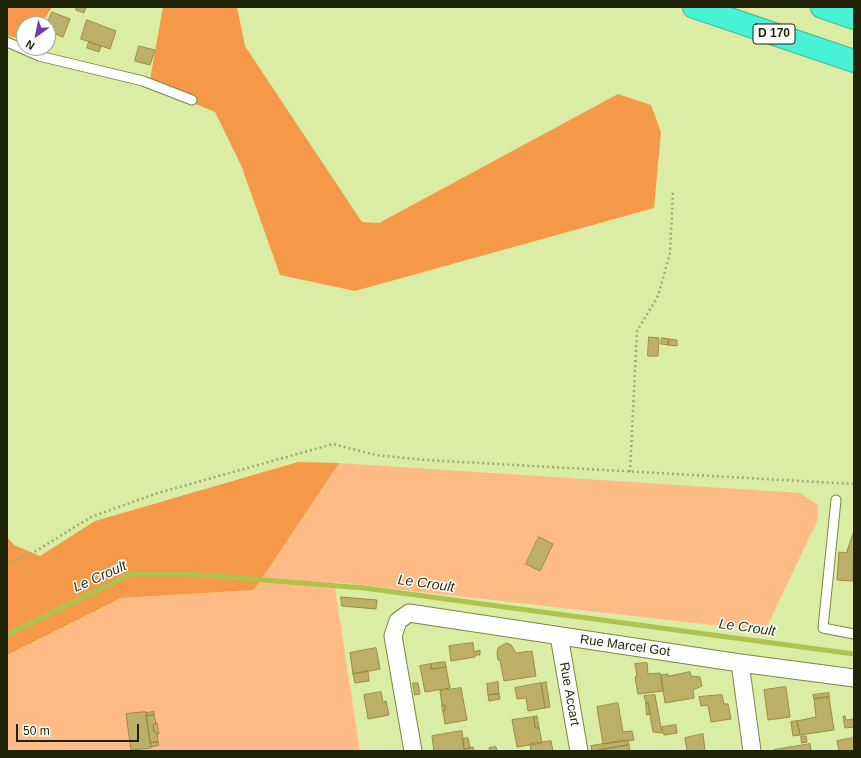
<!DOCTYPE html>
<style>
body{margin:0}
#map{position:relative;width:861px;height:758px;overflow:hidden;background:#dbeca4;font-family:Arial,sans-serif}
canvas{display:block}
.frame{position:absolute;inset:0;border:8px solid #1e2307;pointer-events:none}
.north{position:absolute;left:16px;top:16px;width:40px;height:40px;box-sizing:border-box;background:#fff;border:1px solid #a5a79c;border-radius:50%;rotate:213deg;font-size:11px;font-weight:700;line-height:16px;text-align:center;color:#1e2307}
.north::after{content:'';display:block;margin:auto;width:14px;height:18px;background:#6e3bb2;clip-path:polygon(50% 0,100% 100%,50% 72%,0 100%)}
.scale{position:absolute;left:16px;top:724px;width:123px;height:18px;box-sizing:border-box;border:2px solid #1e2307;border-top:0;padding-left:5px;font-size:12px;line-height:14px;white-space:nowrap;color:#1e2307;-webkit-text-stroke:3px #fff;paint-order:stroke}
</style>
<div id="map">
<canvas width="861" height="758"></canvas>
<div class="frame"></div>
<div class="north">N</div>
<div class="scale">50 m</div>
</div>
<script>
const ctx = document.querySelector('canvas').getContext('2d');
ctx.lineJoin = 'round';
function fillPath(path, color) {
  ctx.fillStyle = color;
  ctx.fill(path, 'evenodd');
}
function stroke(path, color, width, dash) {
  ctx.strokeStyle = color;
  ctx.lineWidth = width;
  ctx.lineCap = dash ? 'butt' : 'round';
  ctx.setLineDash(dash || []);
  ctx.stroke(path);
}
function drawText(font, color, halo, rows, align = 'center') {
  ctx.font = font + ' Arial,sans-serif';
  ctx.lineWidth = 3;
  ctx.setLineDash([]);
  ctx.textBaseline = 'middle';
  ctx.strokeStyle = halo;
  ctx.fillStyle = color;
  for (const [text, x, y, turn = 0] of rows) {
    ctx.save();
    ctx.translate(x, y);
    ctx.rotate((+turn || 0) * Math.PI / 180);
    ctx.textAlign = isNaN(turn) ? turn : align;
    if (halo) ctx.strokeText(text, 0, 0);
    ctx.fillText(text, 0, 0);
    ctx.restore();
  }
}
const green = new Path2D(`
 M339 463 800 493 818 505V519L765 631 334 582 360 751H7V655L121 598 254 590Z`);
const forest = new Path2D(`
 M7 7H52L41 24H24V39L7 36Z
 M163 7H237L245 46 362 222 379 223 618 94 651 105 661 132 654 208 355 291 280 275 241 165 215 112 149 85Z
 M298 462 339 463 254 590 121 598 7 655V537L14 545 40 556 95 521Z`);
const stream = new Path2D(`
 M7 635 130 574H187L364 588 854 654`);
const building = new Path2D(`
 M77 7H86L84 13 76 10Z
 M52 12 70 19 63 37 48 31 47 24Z
 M87 20 116 31 110 49 81 39Z
 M89 42 101 46 99 52 87 48Z
 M139 46 155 50 150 65 135 61Z
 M649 337 659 338 658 356H648Z
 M662 338 669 339 668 345 661 344Z
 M669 339 677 340V346L668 345Z
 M854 531 853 581 837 580 839 552 846 553Z
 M539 537 553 544 540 571 526 564Z
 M341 597 377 600 376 609 342 606Z
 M473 643 474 652 480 650V655H475V657L451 661 449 646Z
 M507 643 511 645 516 653 532 651 536 676 504 681 500 660H498L497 653 498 648Z
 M376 648 380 669 353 674 350 653Z
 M445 662 446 667 431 669V664Z
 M647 663 648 674 660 673 663 691 638 694 635 677 637 676 635 664Z
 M431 664V669L446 667 450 688 425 692 420 666Z
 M368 671 369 681 355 683 353 674Z
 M690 672 691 676 700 677 702 686 693 690 694 698 665 703 661 675 668 674V676Z
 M498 682 499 694 488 695 487 684Z
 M546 682 550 707 545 708 541 684Z
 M413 683H418L420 694 415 695Z
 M541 683 545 708 528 711 526 698 517 699 515 688Z
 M786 687 790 717 768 720 764 690Z
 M461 688 467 720 445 724 443 711H445V705H442L440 691Z
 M381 692 383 702 386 701 389 715 368 719 364 695Z
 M829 693V697L814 699 813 695Z
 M499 694 500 699 489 701 488 695Z
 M655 695 662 733 653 732 648 703H646L644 696Z
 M722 695 724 704H728L731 719 711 722 708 705 701 706 699 697Z
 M829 697 834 730 800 735 797 721 816 717 814 699Z
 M618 703 623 732 632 731 634 740 603 744 597 707Z
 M646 703H648L650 714 647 715Z
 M442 705H445V711H443Z
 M146 712 151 748 131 750 126 714Z
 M154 712V715L146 716V713Z
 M154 715 156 723 153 725 154 732 157 733 158 742 150 743 146 716Z
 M537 716 539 728H535L534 717Z
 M845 716 846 720 854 719V727L845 728 843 717Z
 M534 717 535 728H539L542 743 517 747 512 720Z
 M797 721 800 735 793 736 791 722Z
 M156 723H157L159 734 154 732 153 725Z
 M676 725 677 733 664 735 662 727Z
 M462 731 464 749 473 747 474 751H434L432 736Z
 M703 734 705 751H687L685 738Z
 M801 736H806L807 742 802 743Z
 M463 738H468L470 748 464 749Z
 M854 738V751H839L837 741Z
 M628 740 629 745 592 751 591 746Z
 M551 741 553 751H531L530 744Z
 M158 742 159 745 151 747 150 743Z
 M810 744 811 751H774V750Z
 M629 745 630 751H593Z
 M496 747 497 750 490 751 489 748Z`);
const path = new Path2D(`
 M630 472 637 331 658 296 670 253 673 191
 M7 563 31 554 91 517 158 493 333 444 376 455 426 460 854 484`);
const lane = new Path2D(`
 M7 42 39 56 143 81 192 100
 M836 500 823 628 854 634`);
const street = new Path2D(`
 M559 636 579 751
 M740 663 752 751
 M413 751 393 636 398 621 409 613 740 663 854 678`);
const highway = new Path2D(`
 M694 7 854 61
 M822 7 854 18`);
const shields = [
 [774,34,42]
];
const shieldNames = [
 ["D 170",774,34]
];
const streetNames = [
 ["Rue Marcel Got",625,646,8],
 ["Rue Accart",569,694,80]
];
const waterNames = [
 ["Le Croult",100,577,-24],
 ["Le Croult",426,584,8],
 ["Le Croult",747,628,8]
];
fillPath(green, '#ffbb86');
fillPath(forest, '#f59949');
stroke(stream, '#adc34e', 5);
fillPath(building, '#bcaf67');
stroke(building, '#998b44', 1);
stroke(lane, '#798743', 11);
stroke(street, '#798743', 19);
stroke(highway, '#39aa8d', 24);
stroke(path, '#9dab71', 2.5, [2, 3]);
stroke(lane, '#fff', 9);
stroke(street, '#fff', 17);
stroke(highway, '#48f2d5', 22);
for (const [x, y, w] of shields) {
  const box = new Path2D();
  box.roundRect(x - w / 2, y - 10, w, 20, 3);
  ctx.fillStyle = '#fff';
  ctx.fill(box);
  stroke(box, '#1e2307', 1);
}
drawText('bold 12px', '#1e2307', null, shieldNames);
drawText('13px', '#1e2307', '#fff', streetNames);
drawText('italic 14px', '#2e3604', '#fff', waterNames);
</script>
